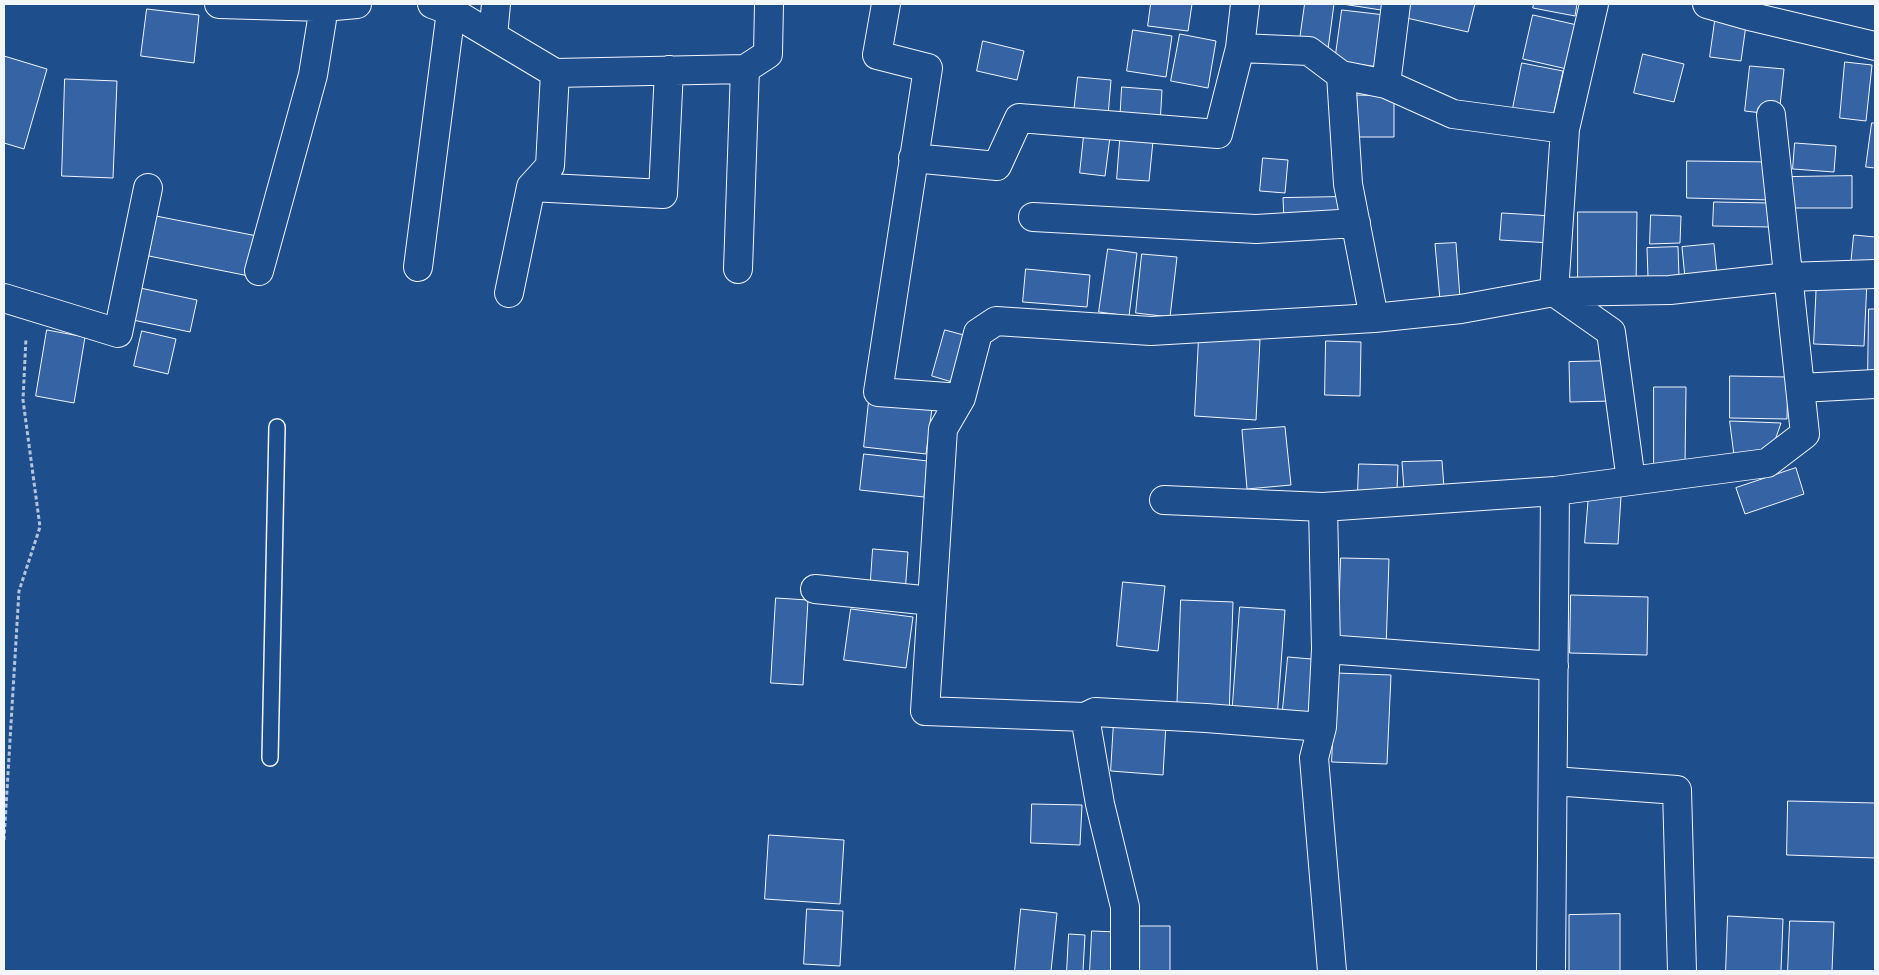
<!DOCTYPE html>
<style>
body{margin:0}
#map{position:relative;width:1879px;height:975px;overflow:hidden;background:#1f4e8c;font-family:Montserrat,sans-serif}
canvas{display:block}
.frame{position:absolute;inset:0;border:5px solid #f2f6ff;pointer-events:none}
</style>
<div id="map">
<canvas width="1879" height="975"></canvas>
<div class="frame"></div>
</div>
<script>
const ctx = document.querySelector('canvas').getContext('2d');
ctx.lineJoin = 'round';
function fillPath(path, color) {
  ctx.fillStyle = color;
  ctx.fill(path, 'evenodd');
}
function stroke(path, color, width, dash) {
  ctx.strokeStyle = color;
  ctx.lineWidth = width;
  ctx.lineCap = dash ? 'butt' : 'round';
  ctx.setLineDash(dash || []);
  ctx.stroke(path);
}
const building = new Path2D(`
 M1151 4H1192L1188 31 1148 26Z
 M1305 4H1334L1328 49 1299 46Z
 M1343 4H1391L1390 11Z
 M1401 4H1475L1468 32 1398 16Z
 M1534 4H1577L1575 16 1533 8Z
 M147 9 199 15 194 63 141 56Z
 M1342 10 1385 15 1379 67 1335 61Z
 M1533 15 1577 25 1567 69 1523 59Z
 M1715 21 1746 25 1741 61 1710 57Z
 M1133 30 1172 36 1166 77 1127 71Z
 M1180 34 1216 41 1208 88 1171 81Z
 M983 41 1024 51 1017 80 977 71Z
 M1643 54 1684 64 1674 102 1634 93Z
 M4 56 47 69 24 149 4 143Z
 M1845 62 1872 65 1866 121 1840 118Z
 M1522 63 1563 71 1552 121 1512 113Z
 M1750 66 1784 69 1779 115 1745 111Z
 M1078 77 1111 80 1108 116 1074 112Z
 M65 79 117 81 113 178 62 176Z
 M1122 87 1162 90 1160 125 1120 123Z
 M1356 95 1394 96V137H1356Z
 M1872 123H1875V168L1866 167Z
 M1085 126 1111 129 1105 176 1080 173Z
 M1121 128 1154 131 1149 181 1117 179Z
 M1795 143 1836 146 1834 172 1793 169Z
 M1263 158 1288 160 1285 193 1260 191Z
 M1687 161 1773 162 1772 200 1687 198Z
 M1852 176V208H1789V177Z
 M1338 197 1339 219 1284 220 1283 198Z
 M1714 202 1770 203V227L1713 226Z
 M1578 212H1637L1636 287H1578Z
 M1502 213 1553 216 1551 243 1500 240Z
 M1651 215 1681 216 1680 243 1650 244Z
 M156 216 257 236 249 276 149 256Z
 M1854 235 1875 237V266L1851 265Z
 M1456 243 1460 298 1440 300 1435 244Z
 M1714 244 1717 275 1685 278 1682 247Z
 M1678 247 1679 277H1648L1647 248Z
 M1108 249 1137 253 1129 316 1099 312Z
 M1142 254 1177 257 1170 317 1136 313Z
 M1026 269 1090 275 1087 307 1023 302Z
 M1817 278 1867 280 1864 346 1814 344Z
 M140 288 197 300 190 332 133 320Z
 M1869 309H1875V375H1868Z
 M47 330 85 337 74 403 36 396Z
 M945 330 975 338 962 385 932 376Z
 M142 331 176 339 168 374 134 366Z
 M1199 337 1260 340 1256 420 1195 416Z
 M1326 341 1361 342 1360 396 1325 395Z
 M1611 361 1613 401 1570 402 1569 362Z
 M1730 376 1788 377 1787 419 1730 418Z
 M1654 387H1686L1685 465 1654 464Z
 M869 401 932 408 926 454 864 447Z
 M1730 421 1781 423 1771 452 1735 460Z
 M1285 427 1291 485 1247 489 1242 430Z
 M864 454 928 461 924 497 860 490Z
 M1442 461 1444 488 1404 490 1402 462Z
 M1359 464 1398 465 1397 491H1358Z
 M1796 468 1804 494 1745 514 1736 488Z
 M1589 494 1621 496 1618 544 1585 543Z
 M873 549 908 552 905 594 870 592Z
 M1341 558 1389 559 1386 649 1338 648Z
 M1123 582 1165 586 1158 651 1117 646Z
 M1571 595 1648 597 1647 655 1570 653Z
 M776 598 808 600 803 685 771 683Z
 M1181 600 1233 602 1229 716 1177 714Z
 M1240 607 1285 610 1277 719 1232 716Z
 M851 609 913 617 906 668 844 660Z
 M1288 657 1323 660 1317 722 1282 719Z
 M1336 673 1391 675 1387 764 1332 762Z
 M1114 721 1166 724 1163 775 1111 771Z
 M1788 801 1875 803V858L1787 855Z
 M1032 804 1082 805 1080 845 1031 843Z
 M769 835 844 840 840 904 765 899Z
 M807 909 843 911 840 966 804 964Z
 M1021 909 1057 913 1051 971H1015Z
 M1620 914V971H1569V915Z
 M1728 916 1783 919 1781 971H1726Z
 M1790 921 1834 922 1832 971H1788Z
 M1140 926H1170V971H1140Z
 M1092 931 1117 932 1115 971H1090Z
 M1069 934 1085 935 1083 971H1067Z`);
const path = new Path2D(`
 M4 840 19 591 40 527 23 400 26 338`);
const lane = new Path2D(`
 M270 758 277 427`);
const street = new Path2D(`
 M219 4 324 7 357 4
 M432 4 451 11 555 73 745 69 768 54 769 4
 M886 4 877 55 928 68 878 392 961 398
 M1245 4 1240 48 1309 51 1341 75 1348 184 1374 318
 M1594 4 1565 129 1554 292 1611 332 1631 481
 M1707 4 1753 17 1875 46
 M493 36 496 4
 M1341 75 1386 84 1453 114 1565 129
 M1386 84 1396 4
 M913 158 997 166 1019 118 1218 134 1240 48
 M531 187 663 194 669 70
 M1033 217 1256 229 1356 223
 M418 267 451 11
 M738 269 745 69
 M259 271 313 75 324 7
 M509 293 531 187 550 166 555 73
 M4 298 118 333 148 188
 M1800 388 1875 384
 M1164 500 1323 507 1555 491 1767 463 1805 434 1771 115
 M1323 507 1326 649 1322 727 1206 718 1095 712 1085 717 925 711 943 429 961 398 978 333 996 321 1151 331 1374 318 1461 309 1554 292 1670 290 1788 277 1875 274
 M815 589 932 601
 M1326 649 1554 666
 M1085 717 1100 804 1125 907V971
 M1322 727 1314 758 1332 971
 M1553 781 1677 790 1682 971
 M1551 971 1555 491`);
fillPath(building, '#3563a3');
stroke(building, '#f2f6ff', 1);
stroke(lane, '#f2f6ff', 18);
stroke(street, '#f2f6ff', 30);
stroke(path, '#b3c4dc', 3, [4, 2.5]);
stroke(lane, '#1f4e8c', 15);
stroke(street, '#1f4e8c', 28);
</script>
